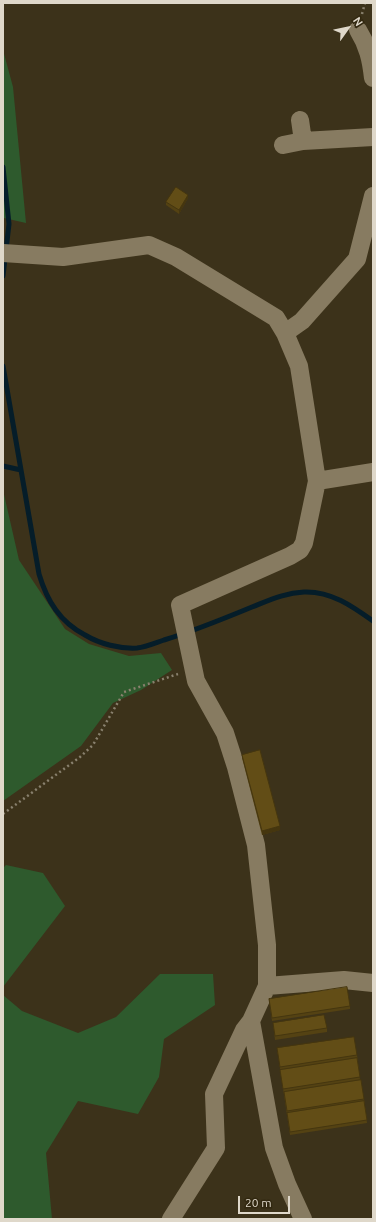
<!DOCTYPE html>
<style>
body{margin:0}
#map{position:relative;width:376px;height:1222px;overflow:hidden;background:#3c321a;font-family:Ubuntu,sans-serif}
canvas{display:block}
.frame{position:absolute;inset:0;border:4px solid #dfd8ca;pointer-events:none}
.north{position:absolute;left:328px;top:8px;width:40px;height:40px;-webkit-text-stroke:3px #322810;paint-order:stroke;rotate:57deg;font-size:11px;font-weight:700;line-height:16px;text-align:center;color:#dfd8ca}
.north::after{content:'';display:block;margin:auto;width:14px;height:18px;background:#dfd8ca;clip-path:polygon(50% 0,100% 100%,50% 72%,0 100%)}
.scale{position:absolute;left:238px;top:1196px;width:52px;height:18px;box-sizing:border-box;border:2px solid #dfd8ca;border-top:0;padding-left:5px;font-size:12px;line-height:14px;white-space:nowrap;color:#dfd8ca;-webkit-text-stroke:3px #322810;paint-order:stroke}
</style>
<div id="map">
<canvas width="376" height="1222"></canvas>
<div class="frame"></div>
<div class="north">N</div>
<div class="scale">20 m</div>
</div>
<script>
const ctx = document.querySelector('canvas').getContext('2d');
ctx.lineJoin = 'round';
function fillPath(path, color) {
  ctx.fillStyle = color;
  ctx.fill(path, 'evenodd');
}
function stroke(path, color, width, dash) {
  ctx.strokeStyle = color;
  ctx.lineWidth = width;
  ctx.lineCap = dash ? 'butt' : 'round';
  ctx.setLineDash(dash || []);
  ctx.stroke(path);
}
const green = new Path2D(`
 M3 50 13 87 26 223 4 218 3 215Z
 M3 490 19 560 65 629 89 644 129 656 161 653 172 670 141 690 113 703 81 746 3 801Z
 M6 865 43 873 65 906 3 987V868Z
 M160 974H213L215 1005 164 1039 159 1077 138 1114 78 1101 46 1153 52 1219H3V995L22 1011 78 1033 116 1017Z`);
const stream = new Path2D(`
 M3 167 9 224 3 276
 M3 366 21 470
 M3 466 21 470 39 574C47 601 60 622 85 635 100 644 120 649 137 648 146 647 155 643 164 640 194 631 223 619 252 607 270 600 285 593 304 592 331 591 352 606 373 621`);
const path = new Path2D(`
 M362 14 365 3
 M3 814 80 757 93 745 124 692 178 674`);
const minor = new Path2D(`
 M358 30C368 46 371 60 373 78
 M300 120 303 141
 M283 145 303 141 373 137
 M3 253 63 257 149 245 176 257 276 318 285 333 299 366 317 481 304 543 300 550 290 556 180 605 196 681 225 733 236 767 256 845 267 945V986L251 1021 244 1030 214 1094 216 1148 171 1219
 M285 333 302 321 357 259 373 196
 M317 481 373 472
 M267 986 344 980 373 983
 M251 1021 274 1148 287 1184 303 1219`);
const wall = new Path2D(`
 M188 198 179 214 166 205V202Z
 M242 755 280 830 262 835 242 758Z
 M269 999 350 1006V1009L272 1021Z
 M273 1023 327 1028V1032L275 1040Z
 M277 1048 357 1055 360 1080 364 1099 367 1123 290 1135Z`);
const shadedWall = new Path2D(`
 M188 195V198L179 214V210Z
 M280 826V830L262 835V831Z`);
const building = new Path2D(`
 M176 187 188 195 179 210 166 202Z
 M260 750 280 826 262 831 242 755Z
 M347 987 350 1006 272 1018 269 999Z
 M324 1015 327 1028 275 1036 273 1023Z
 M354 1037 357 1055 280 1067 277 1048Z
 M357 1058 360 1077 283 1089 280 1070Z
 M361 1080 364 1099 287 1111 284 1092Z
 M364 1101 367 1120 290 1132 287 1113Z`);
fillPath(green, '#2e5a2d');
stroke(stream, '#051d29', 5);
stroke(path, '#89816e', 2.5, [2, 3]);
stroke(minor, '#877b61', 18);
fillPath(wall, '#544213');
fillPath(shadedWall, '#45360f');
fillPath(building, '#624d16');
stroke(building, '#45360f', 1);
</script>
